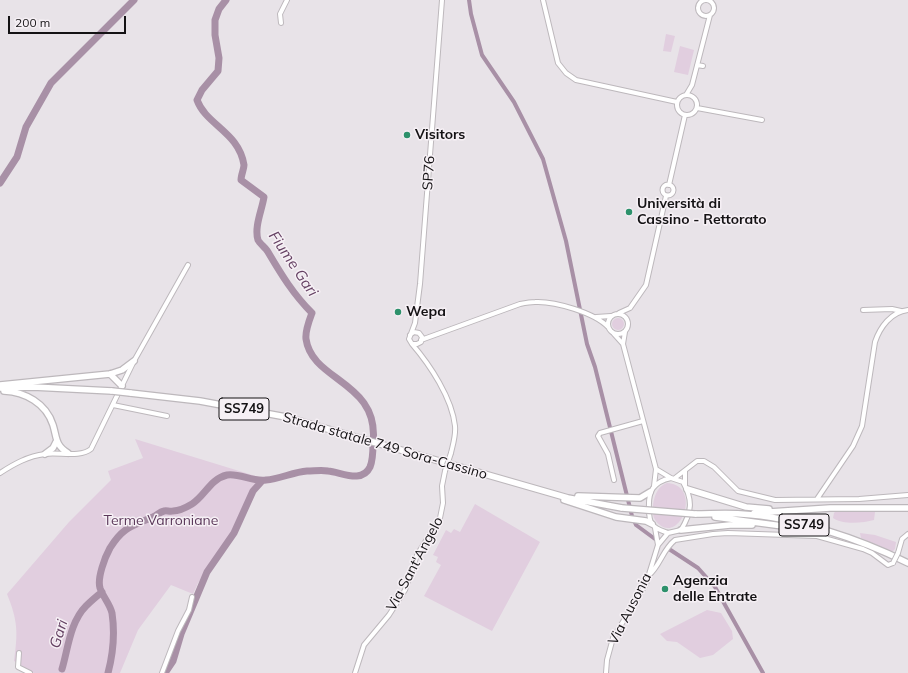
<!DOCTYPE html>
<meta charset="utf-8">
<style>
body{margin:0}
#map{position:relative;width:908px;height:673px;overflow:hidden;background:#e8e3e8;font-family:Mulish,sans-serif}
canvas{display:block}
.scale{position:absolute;left:8px;top:16px;width:118px;height:18px;box-sizing:border-box;border:2px solid #141214;border-top:0;padding-left:5px;font-size:12px;line-height:14px;white-space:nowrap;color:#141214;-webkit-text-stroke:3px #f6f0f5;paint-order:stroke}
</style>
<div id="map">
<canvas width="908" height="673"></canvas>
<div class="scale">200 m</div>
</div>
<script>
const ctx = document.querySelector('canvas').getContext('2d');
ctx.lineJoin = 'round';
function fillPath(path, color) {
  ctx.fillStyle = color;
  ctx.fill(path, 'evenodd');
}
function stroke(path, color, width, dash) {
  ctx.strokeStyle = color;
  ctx.lineWidth = width;
  ctx.lineCap = dash ? 'butt' : 'round';
  ctx.setLineDash(dash || []);
  ctx.stroke(path);
}
function drawText(font, color, halo, rows, align = 'center') {
  ctx.font = font + ' Mulish,sans-serif';
  ctx.lineWidth = 3;
  ctx.setLineDash([]);
  ctx.textBaseline = 'middle';
  ctx.strokeStyle = halo;
  ctx.fillStyle = color;
  for (const [text, x, y, turn = 0] of rows) {
    ctx.save();
    ctx.translate(x, y);
    ctx.rotate((+turn || 0) * Math.PI / 180);
    ctx.textAlign = isNaN(turn) ? turn : align;
    if (halo) ctx.strokeText(text, 0, 0);
    ctx.fillText(text, 0, 0);
    ctx.restore();
  }
}
const green = new Path2D(`
 M666 34 675 36 671 52 663 51Z
 M680 46 694 50 688 75 674 72Z
 M612 324a6 6 0 1 1 12 0a6 6 0 1 1-12 0Z
 M135 439 262 478 246 502 233 532 198 583 193 594 171 585 138 630 120 673H34L14 661C18 633 18 621 7 594L69 522 111 480 108 471 143 458Z
 M667 483C700 485 684 536 663 527 659 525 656 522 654 518 651 507 654 487 667 483Z
 M475 504 540 542 492 631 424 596 441 565 436 562 438 557 433 555 446 530 451 533 454 529 460 532Z
 M837 510 875 512 874 520C863 523 843 525 833 518L834 513Z
 M860 533 875 535 896 542 895 549 892 552 861 538Z
 M707 610 721 613 732 631 733 639 713 655 700 658 677 642 667 641 660 634Z`);
const canal = new Path2D(`
 M469 0 471 14 482 55 514 102 543 159 566 241 587 344 595 367 632 516 636 525 655 539
 M669 549 698 568 715 587 763 673`);
const river = new Path2D(`
 M0 183 17 157 26 127 51 83 134 0
 M62 669C68 649 70 622 86 606 91 601 97 596 102 592
 M108 673C113 654 115 633 112 613 110 604 103 597 100 588 97 578 105 557 110 548 123 527 132 526 153 517 157 515 160 512 164 511 166 510 170 512 173 511 179 511 187 507 192 504 205 496 210 479 227 475 240 473 252 482 266 480 280 479 293 472 307 471 314 471 322 470 328 471 341 472 362 484 370 467 373 460 373 450 373 443 380 381 312 382 306 339 305 331 309 321 312 313 293 294 281 274 268 252 266 248 260 244 258 240 254 227 262 210 264 197L241 180C241 175 244 169 244 165 239 132 206 125 197 100L202 90 218 71 219 58 215 35V20L219 9 226 0
 M165 673 173 661 181 634 207 572 234 533 253 491 262 481`);
const minor = new Path2D(`
 M543 0 558 63 566 73 576 80 677 102
 M698 8a8 8 0 1 1 16 0a8 8 0 1 1-16 0Z
 M281 23 280 14 287 0
 M697 65 703 66
 M677 105a10 10 0 1 1 20 0a10 10 0 1 1-20 0Z
 M686 95 692 85 710 15
 M697 108 762 120
 M662.5 190a5.5 5.5 0 1 1 11 0a5.5 5.5 0 1 1-11 0Z
 M669 185 685 115
 M863 310 892 309 901 311
 M619 313 630 308 646 285 666 196
 M608 324a10 10 0 1 1 20 0a10 10 0 1 1-20 0Z
 M596 317 611 316
 M625 332 623 344 656 469 654 486
 M614 334 623 344
 M410 335 414 332 419 333 422 337 421 342 417 344H412L409 339 415 323 420 284 442 0
 M421 340 520 304C525 303 530 302 535 302 555 301 595 313 608 327
 M412 344C430 365 452 398 455 426 456 435 453 444 451 453
 M113 405 167 416
 M656 469 671 478
 M0 473C14 464 28 456 45 454 59 452 80 458 91 449L134 361 188 265
 M671 478 683 482C693 500 692 512 681 530L668 533C663 531 655 529 652 524 649 520 649 514 649 509 648 491 653 482 671 478Z
 M675 478 697 461H704L714 467 738 491 775 500 859 499 908 495
 M614 480 608 454 598 436 600 433 643 421
 M685 485V471
 M817 499 853 446 862 426 875 342C880 327 891 312 908 310
 M655 528 658 545
 M898 553 902 539 908 534
 M649 575C660 566 663 549 675 540L713 534 728 533 817 536 863 549 872 553 888 565 893 563
 M19 653 18 667 30 673
 M162 673 178 631 189 610 192 597
 M355 673 364 645 389 615 405 590 417 555 440 518 443 503 442 486 445 471
 M606 673 607 660 613 638 646 584 658 545 668 533`);
const highway = new Path2D(`
 M110 374 122 386
 M0 385 110 374 122 370 134 361
 M0 388 33 387 112 391
 M4 391C25 392 46 403 53 425 57 438 55 445 68 453
 M130 393 200 401 286 417 568 498 622 508
 M45 454 53 448 56 442
 M687 489 746 507 769 509
 M578 496 640 498 650 492
 M564 500 616 517 646 521 652 524
 M754 513 830 508H908
 M695 514C710 514 726 513 741 514 795 517 860 539 908 563
 M715 517 805 529
 M681 530 730 525H752`);
const minorBridge = new Path2D(`
 M445 471 451 453
 M893 563 898 553`);
const highwayBridge = new Path2D(`
 M112 391 130 393
 M622 508 695 514`);
const markers = [
 [407,135,4,"#2d916b"],
 [629,212,4,"#2d916b"],
 [398,312,4,"#2d916b"],
 [665,589,4,"#2d916b"]
];
const shields = [
 [244,409,50],
 [804,525,50]
];
const shieldNames = [
 ["SS749",244,409],
 ["SS749",804,525]
];
const poiNames = [
 ["Visitors",415,135],
 ["Università di",637,204],
 ["Cassino - Rettorato",637,220],
 ["Wepa",406,312],
 ["Agenzia",673,581],
 ["delle Entrate",673,597]
];
const streetNames = [
 ["SP76",429,173,-86],
 ["Strada statale 749 Sora-Cassino",385,446,16],
 ["Via Sant'Angelo",415,564,-62],
 ["Via Ausonia",630,609,-63]
];
const parkNames = [
 ["Terme Varroniane",161,521]
];
const waterNames = [
 ["Fiume Gari",293,264,56],
 ["Gari",59,634,-73]
];
fillPath(green, '#e1cedf');
stroke(canal, '#a890a6', 4);
stroke(river, '#a890a6', 7);
stroke(minor, '#bdb8bc', 6);
stroke(highway, '#bdb8bc', 8);
stroke(minor, '#fff', 4);
stroke(highway, '#fff', 5.5);
stroke(minorBridge, '#bdb8bc', 6, []);
stroke(highwayBridge, '#bdb8bc', 8, []);
stroke(minorBridge, '#fff', 4);
stroke(highwayBridge, '#fff', 5.5);
for (const [x, y, r, color] of markers) {
  const dot = new Path2D();
  dot.arc(x, y, r, 0, 2 * Math.PI);
  ctx.fillStyle = color;
  ctx.fill(dot);
  stroke(dot, '#f6f0f5', 1.5);
}
for (const [x, y, w] of shields) {
  const box = new Path2D();
  box.roundRect(x - w / 2, y - 11, w, 22, 3);
  ctx.fillStyle = '#f6f0f5';
  ctx.fill(box);
  stroke(box, '#141214', 1);
}
drawText('bold 13px', '#141214', null, shieldNames);
drawText('bold 14px', '#141214', '#f6f0f5', poiNames, 'left');
drawText('14px', '#141214', '#f6f0f5', streetNames);
drawText('14px', '#5b385a', '#f6f0f5', parkNames);
drawText('italic 15px', '#654163', '#f6f0f5', waterNames);
</script>
